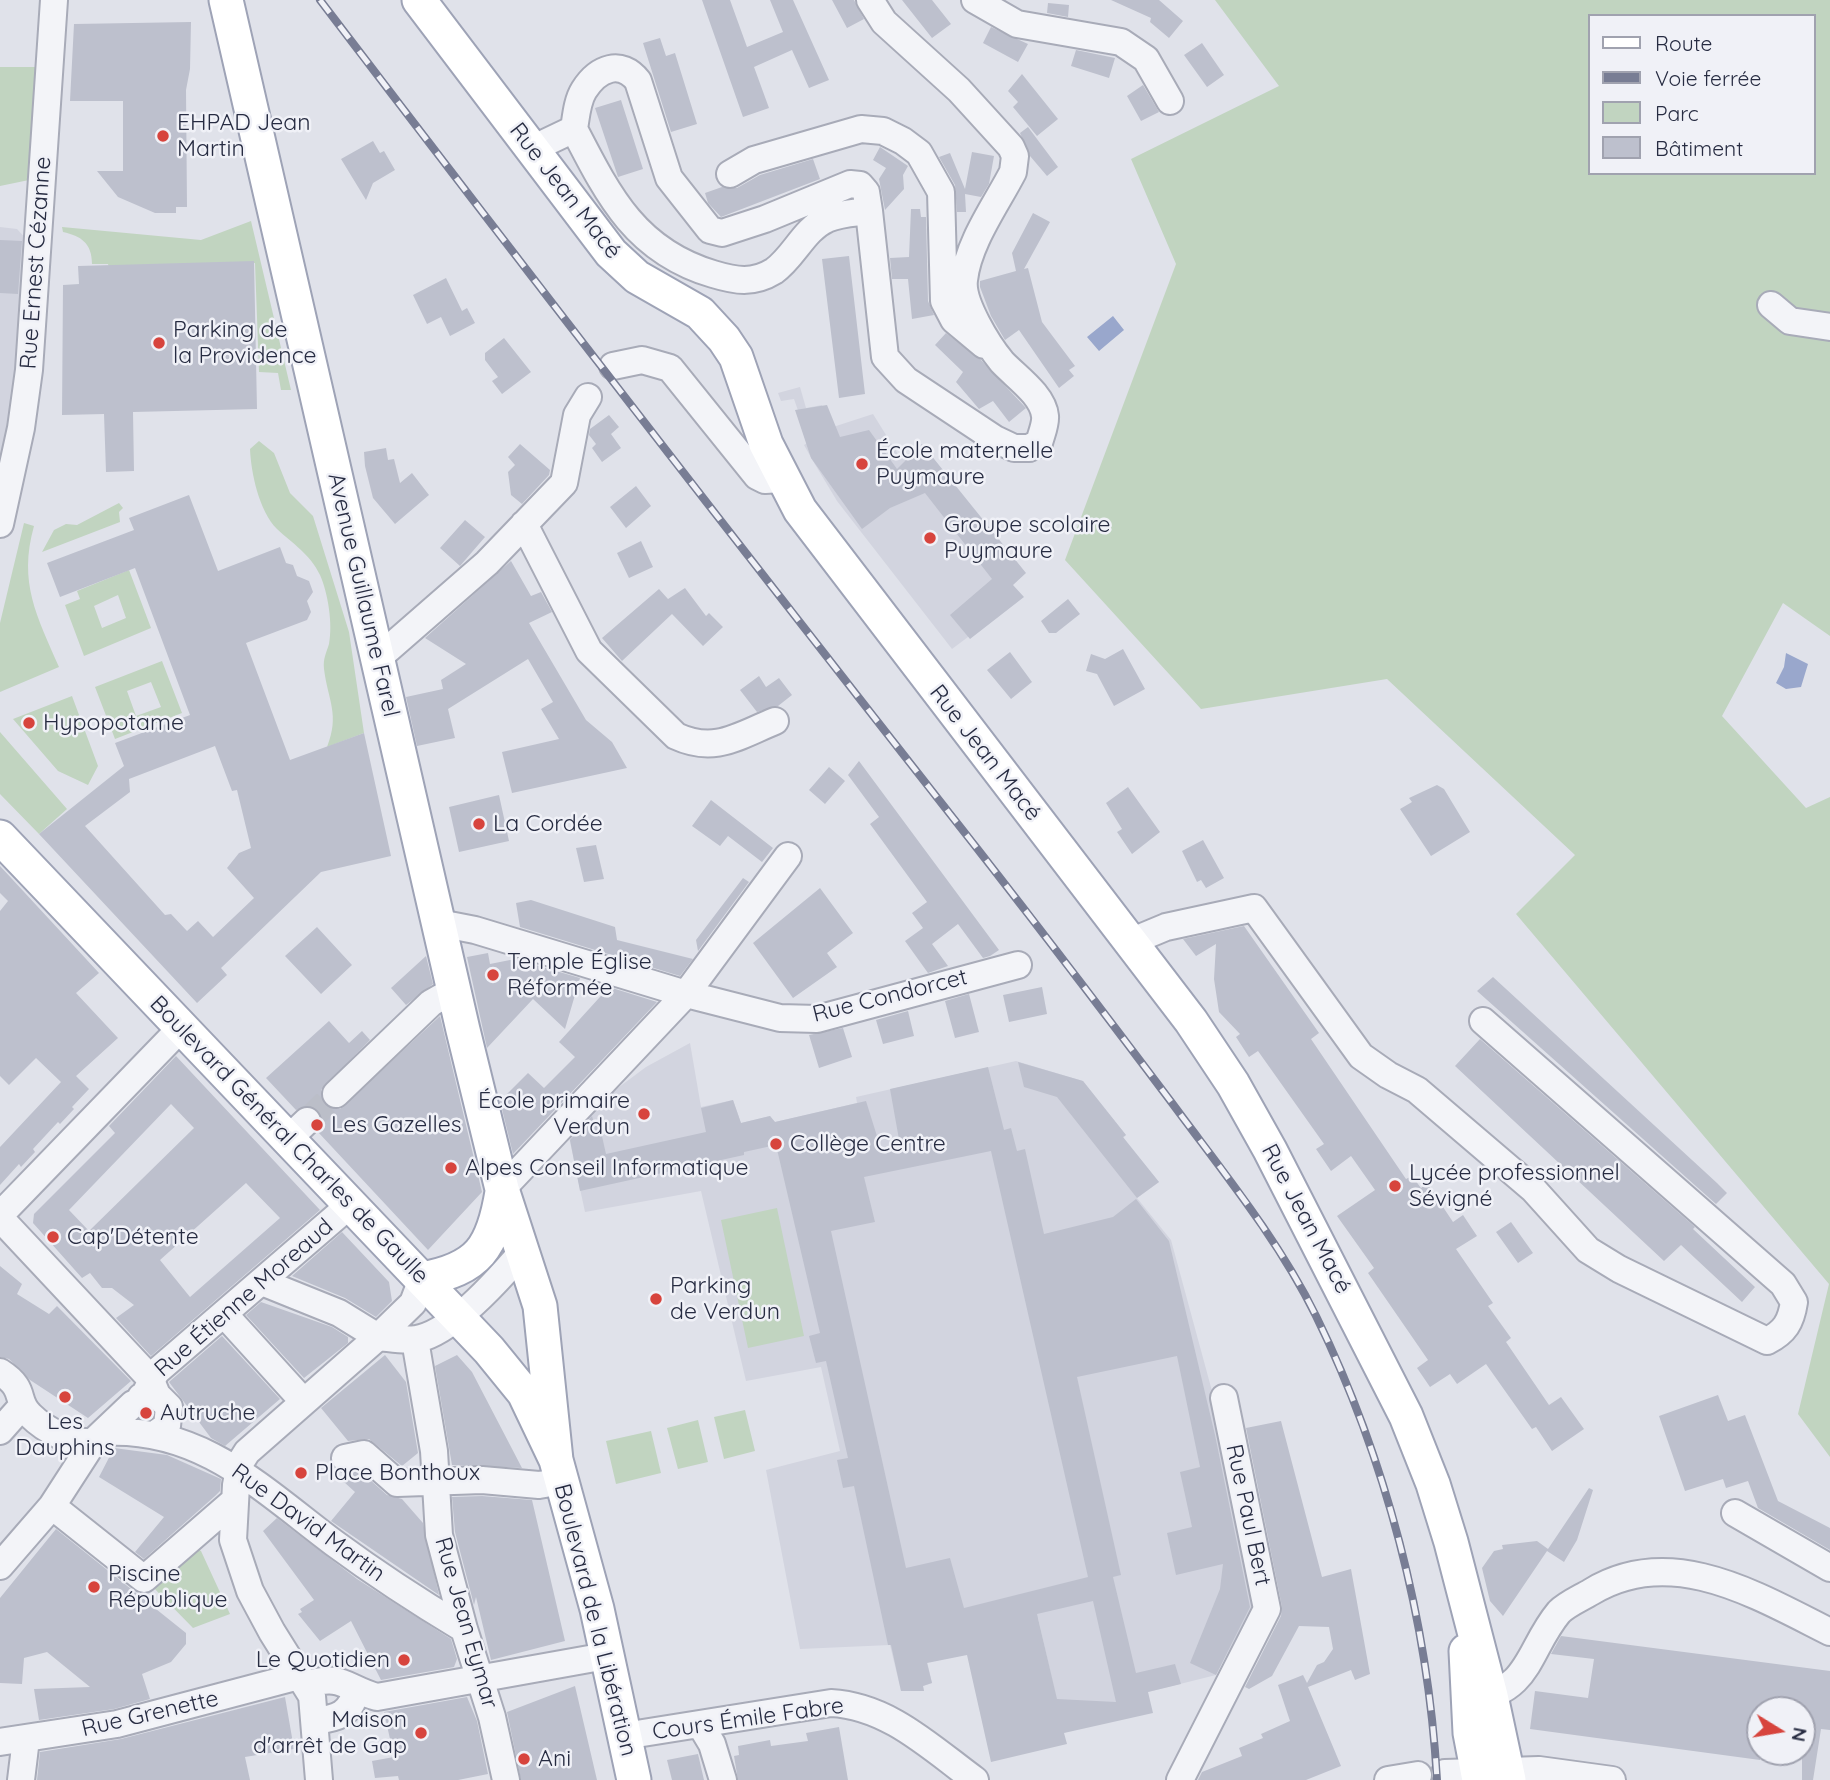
<!DOCTYPE html>
<meta charset="utf-8">
<style>
body{margin:0}
#map{position:relative;width:1830px;height:1780px;overflow:hidden;background:#e0e2ea;font-family:Quicksand,sans-serif}
canvas{display:block}
.legend{position:absolute;left:1588px;top:14px;width:228px;height:161px;box-sizing:border-box;background:#f0f1f7;border:2px solid #a0a2af;margin:0;padding:9px 12px;list-style:none;font-size:21px;color:#272c42}
.legend li{display:flex;align-items:center;gap:14px;height:35px}
.legend b{width:35px;border:2px solid #a0a2af}
.north{position:absolute;left:1746px;top:1696px;width:70px;height:70px;box-sizing:border-box;background:#f0f1f7;border:2px solid #a0a2af;border-radius:50%;rotate:101deg;font-size:19px;font-weight:700;line-height:28px;text-align:center;color:#272c42}
.north::after{content:'';display:block;margin:auto;width:24px;height:32px;background:#d7443d;clip-path:polygon(50% 0,100% 100%,50% 72%,0 100%)}
</style>
<div id="map">
<canvas width="1830" height="1780"></canvas>
<ul class="legend">
<li><b style="height:9px;background:#fff"></b>Route</li>
<li><b style="height:9px;background:#787d94"></b>Voie ferrée</li>
<li><b style="height:19px;background:#c1d4c0"></b>Parc</li>
<li><b style="height:19px;background:#bdc0cd"></b>Bâtiment</li>
</ul>
<div class="north">N</div>
</div>
<script>
const ctx = document.querySelector('canvas').getContext('2d');
ctx.lineJoin = 'round';
function fillPath(path, color) {
  ctx.fillStyle = color;
  ctx.fill(path, 'evenodd');
}
function stroke(path, color, width, dash) {
  ctx.strokeStyle = color;
  ctx.lineWidth = width;
  ctx.lineCap = dash ? 'butt' : 'round';
  ctx.setLineDash(dash || []);
  ctx.stroke(path);
}
function drawText(font, color, halo, rows, align = 'center') {
  ctx.font = font + ' Quicksand,sans-serif';
  ctx.lineWidth = 5;
  ctx.setLineDash([]);
  ctx.textBaseline = 'middle';
  ctx.strokeStyle = halo;
  ctx.fillStyle = color;
  for (const [text, x, y, turn = 0] of rows) {
    ctx.save();
    ctx.translate(x, y);
    ctx.rotate((+turn || 0) * Math.PI / 180);
    ctx.textAlign = isNaN(turn) ? turn : align;
    if (halo) ctx.strokeText(text, 0, 0);
    ctx.fillText(text, 0, 0);
    ctx.restore();
  }
}
const built = new Path2D(`
 M0 227 17 229 29 242 17 390 0 469Z
 M800 387 806 408 822 405 830 428 873 414 901 459 922 444 1023 574 1010 584 1020 598 952 649 837 501 813 461 804 445 809 442 794 399 781 401 778 393Z
 M690 1043 701 1107 733 1100 741 1123 770 1116 775 1122 857 1103 856 1097 1016 1061 1083 1081 1126 1135 1123 1138 1159 1182 1137 1198 1171 1240 1212 1391 1249 1565 1252 1607 1216 1675 1148 1692 1064 1733 1038 1618 922 1639 932 1683 923 1686 924 1691H901L890 1645 800 1649 766 1470 840 1451 821 1367 746 1381 701 1191 585 1212 569 1137V1131L591 1108 646 1067Z`);
const green = new Path2D(`
 M1215 0H1830V636L1783 603 1722 716 1806 808 1830 797V1457L1798 1414 1829 1284 1516 914 1575 855 1387 679 1201 709 1065 560 1176 264 1131 159 1279 86ZM1590 16H1814V173H1590Z
 M0 67H37L29 180 0 186Z
 M251 221 291 390H281L278 373 259 372 255 263 109 268 108 264H92C92 243 81 236 63 232L62 227 201 240Z
 M259 441 274 453 290 493 313 516 349 632 364 733 327 747C340 714 328 701 324 669 323 658 326 654 329 644 333 624 328 593 320 575 310 554 293 544 277 529 259 511 251 473 250 449Z
 M119 503 123 508 119 512 120 522 42 552 54 530 66 524 77 525Z
 M24 523 34 526C18 583 37 616 59 667L0 692V623Z
 M129 570 151 628 84 656 65 605 80 599 77 591ZM118 595 126 618 102 628 94 606Z
 M162 661 182 713 115 739 95 687ZM151 682 161 707 136 716 127 691Z
 M72 696 98 766 88 785 58 771 13 719Z
 M0 732 67 809 39 834 0 794Z
 M777 1208 804 1336 748 1348 721 1220Z
 M745 1410 755 1451 724 1459 714 1417Z
 M698 1420 708 1462 678 1469 667 1428Z
 M651 1431 661 1473 616 1484 606 1441Z
 M192 1545 201 1551 230 1614 193 1628 147 1581Z`);
const water = new Path2D(`
 M1113 316 1124 330 1099 351 1087 337Z
 M1786 653 1808 664 1801 687 1786 689 1776 683 1784 667Z`);
const building = new Path2D(`
 M702 0H730L747 47 783 32 770 0H793L829 80 809 88 792 50 754 67 769 108 743 117Z
 M832 0H854L864 19 847 28Z
 M902 0H932L951 24 932 38Z
 M1111 0H1159L1183 21 1169 38 1150 22 1151 18Z
 M1048 3 1069 5 1068 17 1047 13Z
 M191 22 190 69 186 90 187 207H176V213H155L118 197 97 171H123V101H70L74 24Z
 M991 27 1028 44 1018 62 983 43Z
 M660 38 666 56 675 53 697 124 671 132 643 43Z
 M1202 43 1224 75 1207 87 1184 55Z
 M1076 50 1115 58 1109 78 1071 66Z
 M1022 74 1058 119 1037 136 1013 107 1018 102 1008 91Z
 M1143 85 1159 112 1141 121 1127 96Z
 M621 100 643 169 618 177 595 108Z
 M1028 127 1058 167 1047 176 1030 156 1020 133Z
 M373 141 380 153 384 151 395 170 373 183 366 200 341 159Z
 M880 147 908 166 903 175 904 189 885 210 879 179 886 168 873 160Z
 M972 152 994 156 989 184 981 197 965 194 966 212H957L955 185 939 157 950 153 965 189Z
 M813 159 820 179 721 217 708 203 705 193 722 187 737 188 760 175Z
 M911 209H920L921 217H926L928 301 934 315 912 319 908 279H892L890 258 909 257Z
 M1033 213 1050 222 1024 269 1028 268 1042 322 1075 366 1069 370 1074 376 1059 388 1019 330 1005 340 991 316 980 287V281L1016 271 1012 253Z
 M0 240 22 241 18 294 0 293Z
 M849 256 865 394 839 398 822 259Z
 M254 261 257 409 133 412 134 471 106 472 104 414 62 415 63 285 79 284 78 266Z
 M446 278 462 311 467 308 475 323 450 336 441 317 427 324 413 295Z
 M946 333 981 360 1026 408 1009 422 993 401 979 409 956 382 963 372 935 345Z
 M504 338 531 372 502 394 492 381 498 377 485 360V353Z
 M827 405 840 437 869 430 897 469 922 444 1026 573 1013 585 1024 597 970 639 950 615 992 579 925 493 890 508 862 529 811 458 795 410Z
 M609 415 619 427 611 434 621 448 602 462 592 448 596 444 589 435 590 429Z
 M520 444 550 470 549 475 522 504 511 495 508 472 515 465 508 457Z
 M386 448 388 460 394 459 400 483 412 473 429 495 395 524 373 498 365 466 364 452Z
 M636 486 651 506 626 528 610 507Z
 M189 495 218 571 280 547 286 563 293 565 297 576 309 581 313 592 307 601 311 612 307 620 246 643 290 760 364 733 391 856 321 872 221 968 227 975 197 1003 39 834 124 766 115 743 190 715 135 568 60 597 47 563 134 530 129 518ZM215 746 232 791 237 790 251 848 239 853 227 868 254 898 213 937 198 921 187 931 171 914 165 915 85 826 130 792 129 779Z
 M465 520 485 537 460 566 440 548Z
 M641 541 653 567 629 578 617 553Z
 M511 561 531 596 541 592 552 612 529 623 586 720 612 742 627 768 512 793 502 752 559 739 541 709 553 702 528 659 448 709 455 738 417 746 406 697 443 689 441 680 466 664 425 638Z
 M685 588 706 616 709 613 723 627 703 646 672 614 622 661 602 638 659 589 668 599Z
 M1068 599 1080 614 1056 633H1049L1041 621Z
 M1123 649 1145 689 1114 706 1097 674 1086 671 1091 654 1105 659Z
 M1010 652 1032 682 1011 699 987 670Z
 M759 676 766 687 779 678 792 695 778 706 757 712 740 690Z
 M859 761 999 950 990 956 983 958 958 924 932 944 948 966 928 973 905 941 923 928 912 913 927 902 870 824 879 817 848 775Z
 M829 767 845 781 825 804 809 790Z
 M1437 785 1444 789 1470 832 1431 856 1400 809 1412 802 1409 798Z
 M1128 787 1160 832 1132 854 1117 832 1122 829 1106 803Z
 M499 795 509 841 459 852 449 807Z
 M711 800 773 848 762 862 728 836 720 846 692 826Z
 M1203 840 1224 878 1206 888 1201 880 1197 882 1182 851Z
 M596 845 604 879 584 882 576 848Z
 M0 866 99 973 76 993 118 1038 76 1076 89 1089 72 1107 74 1109 60 1124 58 1122 33 1149 35 1152 21 1167 19 1164 0 1185V1147L61 1082 36 1058 9 1085 0 1076V911L8 901 0 893Z
 M743 878 749 882 698 951 696 940Z
 M820 888 853 933 827 953 837 967 793 998 753 943Z
 M531 900 615 927 617 940 693 959 680 976 520 927 516 903Z
 M1244 926 1319 1033 1311 1039 1406 1179 1412 1176 1421 1188 1427 1183 1453 1222 1463 1215 1477 1236 1456 1249 1493 1303 1488 1306 1511 1338 1506 1342 1549 1405 1561 1397 1584 1429 1552 1451 1536 1427 1532 1429 1486 1364 1457 1384 1450 1374 1430 1387 1417 1368 1428 1360 1368 1273 1374 1268 1337 1216 1375 1190 1351 1156 1331 1171 1316 1149 1324 1144 1258 1051 1249 1057 1236 1037 1240 1034 1219 1012 1214 979 1216 944 1196 956 1183 939Z
 M317 927 352 965 321 994 285 956Z
 M488 953 490 964 515 959 580 978 565 1029 533 999 487 1048 467 957Z
 M426 956 433 984 406 1005 391 988Z
 M1493 977 1717 1183 1727 1193 1716 1204 1477 991Z
 M609 987 657 1002 513 1154 500 1101 528 1073 544 1088 575 1057 559 1042Z
 M1042 987 1047 1014 1009 1022 1003 995Z
 M969 994 979 1032 955 1038 945 1001Z
 M908 1011 914 1036 883 1044 876 1020Z
 M440 1016 482 1192 428 1250 318 1132 322 1125 319 1111 311 1106 296 1110 266 1078 329 1021 349 1043 362 1031 370 1040 321 1090 325 1105 340 1109Z
 M843 1028 852 1057 819 1068 809 1035Z
 M1480 1039 1695 1227 1693 1229 1755 1287 1742 1302 1681 1245 1664 1261 1455 1066Z
 M176 1056 320 1210 151 1356 116 1318 134 1305 112 1288H102L90 1273 82 1278 33 1223 34 1214 115 1133 109 1126ZM171 1104 194 1128 89 1231 69 1210ZM246 1183 280 1218 190 1297 160 1260Z
 M1018 1062 1083 1081 1126 1135 1123 1137 1159 1182 1137 1198 1057 1097 1024 1087Z
 M988 1067 1004 1130 1011 1128 1017 1151 1025 1149 1044 1234 1113 1217 1136 1199 1169 1241 1215 1435 1250 1607 1216 1675 1190 1663 1220 1589 1223 1564 1176 1575 1167 1533 1192 1527 1180 1472 1200 1467 1177 1356 1077 1377 1121 1575 1113 1577 1136 1673 1175 1664 1181 1684 1148 1692 1153 1713 1064 1733 1067 1744 991 1762 967 1655 927 1663 932 1683 923 1686 924 1691H901L891 1645H888L854 1486 843 1488 837 1460 848 1458 826 1361 816 1363 809 1336 820 1333 776 1145 744 1152V1155L580 1191 570 1140 592 1116 594 1123H599L606 1154 706 1132 701 1108 733 1100 741 1123 770 1116 775 1122 866 1101 881 1149 900 1145 890 1089ZM991 1151 1088 1577 964 1608 950 1558 906 1568 831 1231 875 1222 864 1177ZM1093 1601 1116 1702 1057 1699 1037 1614Z
 M1511 1222 1533 1253 1518 1263 1496 1232Z
 M342 1232 389 1282 392 1301 376 1317 345 1298 292 1276Z
 M0 1266 22 1284 17 1294 49 1314 57 1306 131 1381 88 1418 30 1380 9 1359 0 1357Z
 M261 1302 332 1327 348 1337V1343L304 1378 246 1315Z
 M222 1336 280 1399 225 1446 211 1438 169 1382Z
 M385 1355 406 1382 418 1453 402 1466 369 1439 348 1441 321 1408Z
 M457 1355 472 1372 522 1468 452 1465 435 1366Z
 M1718 1395 1728 1421 1745 1415 1778 1501 1830 1528V1550L1758 1508 1748 1481 1726 1488 1723 1479 1685 1491 1659 1416Z
 M1281 1421 1322 1577 1351 1569 1370 1674 1355 1680 1351 1670 1308 1687 1341 1766 1306 1780H1198L1202 1772 1242 1756 1239 1748 1263 1738 1261 1734 1290 1721 1278 1685 1303 1675 1307 1683 1317 1665 1324 1662 1333 1649 1329 1627 1299 1626 1272 1676 1249 1689 1245 1687 1281 1616 1282 1607 1246 1428Z
 M114 1448 167 1455 221 1479 220 1491 215 1496 144 1559 135 1552 164 1517 99 1477Z
 M360 1471 387 1495 402 1499 423 1523 439 1595 331 1521 355 1492 344 1482 353 1472Z
 M1589 1488 1593 1490 1577 1540 1564 1562 1547 1551 1503 1616 1490 1601 1482 1568 1494 1551 1503 1549 1502 1545 1537 1541 1548 1549Z
 M482 1496 532 1500 565 1641 491 1660 476 1597 474 1605 455 1532 452 1497Z
 M277 1518 357 1579 451 1639 457 1659 454 1667 381 1680 351 1621 320 1641 298 1614 302 1612 300 1609 314 1600 263 1531Z
 M56 1529 186 1633V1644L171 1662 142 1674 150 1699 114 1709 39 1720 34 1689 90 1687 47 1652 24 1658 22 1684 0 1683V1598Z
 M1561 1636 1830 1671V1730L1821 1729 1813 1780H1802V1710H1760V1760L1530 1729 1535 1691 1588 1698 1594 1659 1551 1654Z
 M575 1686 597 1780H521L507 1712Z
 M285 1697 294 1749 245 1757 250 1780H37L40 1752 121 1739Z
 M467 1697 477 1721 488 1774 458 1780H399L398 1776 375 1778 372 1761 394 1757 384 1712Z
 M839 1727 848 1780H738L734 1756 739 1755 738 1746 770 1740 771 1746 808 1741 806 1733Z
 M698 1754 704 1780H672L667 1760Z`);
const minorTunnel = new Path2D(`
 M307 1121 336 1094`);
const minor = new Path2D(`
 M975 0 1017 24 1121 42 1146 59 1170 101
 M574 129C576 117 577 101 584 90 598 68 621 59 638 81L669 178 710 230 722 233 765 219 850 184 860 185 866 192 869 211
 M530 150 574 129C609 197 636 251 713 274 736 281 753 284 774 271 794 257 804 229 827 219 840 213 855 213 869 211L885 357 906 380 995 439 1014 448H1029L1039 443C1041 435 1046 424 1045 416 1043 395 1016 377 1002 362 988 345 961 302 964 280 968 243 996 205 1013 172L1015 156 1011 147 959 90 884 22 870 0
 M730 174 754 160 861 129 883 131 903 141 919 153 941 192 944 301 954 320 984 345
 M1771 305 1790 321 1830 327
 M613 366 642 360 670 368 757 476 765 480 782 479
 M0 524 21 428 29 370 54 0
 M524 524 589 651 676 736C715 754 738 736 775 721
 M378 658 487 563 564 483 577 415 588 397
 M439 923 475 930 686 994 780 1018 817 1019 1018 965
 M1130 942 1166 927 1254 908 1361 1056 1388 1075 1417 1090 1533 1189 1588 1250 1619 1269 1767 1341C1785 1332 1791 1322 1794 1302L1783 1284 1483 1021
 M336 1094 431 1003 454 990
 M288 1139 307 1121
 M502 1189 686 994 788 856
 M0 1215 182 1027
 M0 1218 150 1378 157 1395
 M262 1282 339 1313 378 1337 413 1303 422 1279
 M224 1314 304 1402
 M415 1340 434 1451 439 1535 464 1629 492 1717 506 1780
 M0 1372C28 1390 14 1400 30 1415 45 1430 74 1446 94 1441
 M144 1396 156 1372 351 1204
 M141 1397 158 1396 169 1407 167 1426 154 1435
 M0 1431 23 1405
 M105 1432C201 1427 262 1489 334 1543 376 1574 419 1602 464 1629
 M345 1458 364 1454 397 1483 482 1480 539 1485 563 1481
 M52 1506 144 1579 234 1501
 M1735 1513 1830 1568
 M0 1566 52 1506 94 1441 133 1404
 M306 1685C342 1673 345 1688 377 1697L606 1656
 M1474 1699C1531 1690 1528 1649 1559 1612 1567 1604 1581 1598 1591 1592 1671 1543 1756 1595 1830 1632
 M315 1721C337 1718 350 1715 356 1691
 M700 1724 712 1744 723 1780
 M624 1736 831 1703C888 1706 930 1747 975 1780
 M0 1742 117 1724 299 1676
 M1445 1773 1539 1770 1612 1780
 M21 1780 26 1739
 M319 1780 312 1696 272 1632 250 1591 233 1540 236 1485 240 1463 247 1452 378 1337C390 1338 404 1341 416 1339 451 1334 501 1277 523 1251
 M1180 1780 1267 1609 1224 1398
 M1388 1780 1418 1775`);
const major = new Path2D(`
 M226 0 463 1030 502 1189 540 1306 556 1460
 M419 0 611 253 637 277 700 313 724 339 736 357 766 444 800 510 1191 1021 1233 1084 1270 1150 1406 1416 1433 1484 1451 1542 1491 1696 1509 1780
 M0 837 489 1350 524 1393 556 1460 597 1609 634 1780
 M422 1279C479 1269 493 1247 502 1192
 M1466 1651 1470 1733 1479 1780`);
const rail = new Path2D(`
 M320 0C528 273 738 544 950 814 1025 909 1099 1006 1172 1103 1223 1172 1278 1239 1316 1316 1386 1459 1428 1621 1437 1780`);
const markers = [
 [163,136,7,"#d7443d"],
 [159,343,7,"#d7443d"],
 [862,464,7,"#d7443d"],
 [930,538,7,"#d7443d"],
 [29,723,7,"#d7443d"],
 [479,824,7,"#d7443d"],
 [493,975,7,"#d7443d"],
 [644,1114,7,"#d7443d"],
 [317,1125,7,"#d7443d"],
 [776,1144,7,"#d7443d"],
 [451,1168,7,"#d7443d"],
 [1395,1186,7,"#d7443d"],
 [53,1237,7,"#d7443d"],
 [656,1299,7,"#d7443d"],
 [65,1397,7,"#d7443d"],
 [146,1413,7,"#d7443d"],
 [301,1473,7,"#d7443d"],
 [94,1587,7,"#d7443d"],
 [404,1660,7,"#d7443d"],
 [421,1733,7,"#d7443d"],
 [524,1759,7,"#d7443d"]
];
const poiNames = [
 ["EHPAD Jean",177,123],
 ["Martin",177,149],
 ["Parking de",173,330],
 ["la Providence",173,356],
 ["École maternelle",876,451],
 ["Puymaure",876,477],
 ["Groupe scolaire",944,525],
 ["Puymaure",944,551],
 ["Hypopotame",43,723],
 ["La Cordée",493,824],
 ["Temple Église",507,962],
 ["Réformée",507,988],
 ["École primaire",630,1101,"right"],
 ["Verdun",630,1127,"right"],
 ["Les Gazelles",331,1125],
 ["Collège Centre",790,1144],
 ["Alpes Conseil Informatique",465,1168],
 ["Lycée professionnel",1409,1173],
 ["Sévigné",1409,1199],
 ["Cap'Détente",67,1237],
 ["Parking",670,1286],
 ["de Verdun",670,1312],
 ["Autruche",160,1413],
 ["Les",65,1422,"center"],
 ["Dauphins",65,1448,"center"],
 ["Place Bonthoux",315,1473],
 ["Piscine",108,1574],
 ["République",108,1600],
 ["Le Quotidien",390,1660,"right"],
 ["Maison",407,1720,"right"],
 ["d'arrêt de Gap",407,1746,"right"],
 ["Ani",538,1759]
];
const streetNames = [
 ["Rue Jean Macé",565,191,52],
 ["Rue Ernest Cézanne",36,263,-86],
 ["Avenue Guillaume Farel",363,595,77],
 ["Rue Jean Macé",985,753,52],
 ["Rue Condorcet",890,996,-14],
 ["Boulevard Général Charles de Gaulle",289,1140,46],
 ["Rue Jean Macé",1306,1219,62],
 ["Rue Étienne Moreaud",244,1298,-41],
 ["Rue Paul Bert",1248,1515,78],
 ["Rue David Martin",308,1523,36],
 ["Boulevard de la Libération",595,1620,76],
 ["Rue Jean Eymar",466,1623,74],
 ["Rue Grenette",150,1714,-13],
 ["Cours Émile Fabre",748,1719,-8]
];
fillPath(built, '#d2d4df');
fillPath(green, '#c1d4c0');
fillPath(water, '#99a7cc');
fillPath(building, '#bdc0cd');
stroke(minorTunnel, '#bbbec8', 26, [26, 13]);
stroke(minor, '#a8abb8', 30);
stroke(major, '#9ea3b6', 37);
stroke(minor, '#f3f4f8', 26);
stroke(major, '#fff', 33);
stroke(rail, '#787d94', 8);
stroke(rail, '#f0f1f7', 5, [16]);
for (const [x, y, r, color] of markers) {
  const dot = new Path2D();
  dot.arc(x, y, r, 0, 2 * Math.PI);
  ctx.fillStyle = color;
  ctx.fill(dot);
  stroke(dot, '#f0f1f7', 2.5);
}
drawText('23px', '#272c42', '#f0f1f7', poiNames, 'left');
drawText('23px', '#272c42', '#f0f1f7', streetNames);
</script>
